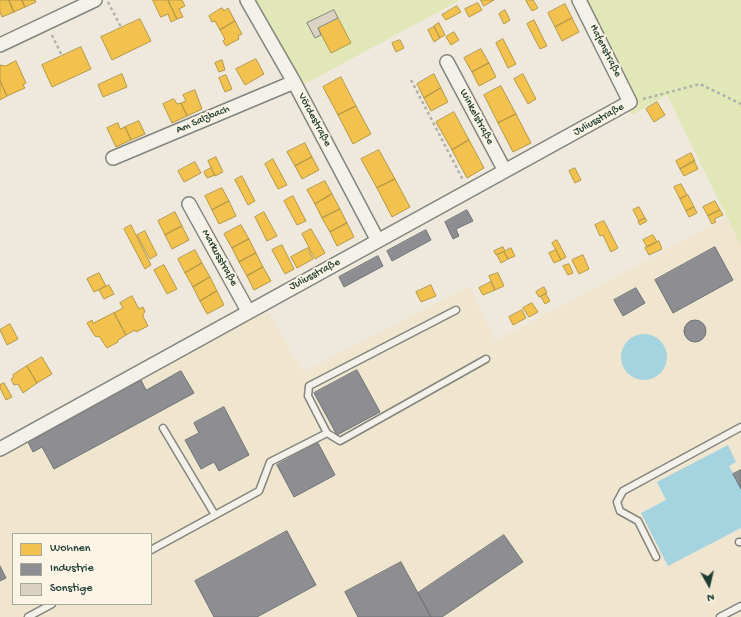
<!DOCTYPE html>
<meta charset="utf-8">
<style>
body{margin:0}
#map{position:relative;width:741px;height:617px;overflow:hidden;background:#efe9dd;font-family:"Gochi Hand",sans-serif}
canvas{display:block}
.legend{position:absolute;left:12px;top:533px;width:140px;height:72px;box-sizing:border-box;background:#fcf5e5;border:1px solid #a4ab9e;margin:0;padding:5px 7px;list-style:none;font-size:12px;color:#1f3d34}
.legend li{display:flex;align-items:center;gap:8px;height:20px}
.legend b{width:20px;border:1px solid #a4ab9e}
.north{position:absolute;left:689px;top:565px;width:40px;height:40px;-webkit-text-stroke:3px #fcf5e5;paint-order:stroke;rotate:172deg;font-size:11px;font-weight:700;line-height:16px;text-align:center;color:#1f3d34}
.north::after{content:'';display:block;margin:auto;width:14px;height:18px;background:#1f3d34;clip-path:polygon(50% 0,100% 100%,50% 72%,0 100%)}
</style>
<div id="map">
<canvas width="741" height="617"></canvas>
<ul class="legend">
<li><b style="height:11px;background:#f2c14e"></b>Wohnen</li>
<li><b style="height:11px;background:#8d8d92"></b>Industrie</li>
<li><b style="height:11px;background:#dbd2c4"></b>Sonstige</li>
</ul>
<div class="north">N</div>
</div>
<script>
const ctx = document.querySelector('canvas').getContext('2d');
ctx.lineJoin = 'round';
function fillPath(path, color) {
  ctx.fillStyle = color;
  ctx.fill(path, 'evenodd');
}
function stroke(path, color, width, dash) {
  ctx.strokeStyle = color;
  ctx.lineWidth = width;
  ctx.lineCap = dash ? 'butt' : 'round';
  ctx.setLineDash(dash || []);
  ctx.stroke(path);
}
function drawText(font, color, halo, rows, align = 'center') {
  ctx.font = font + ' "Gochi Hand",sans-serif';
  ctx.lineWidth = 4;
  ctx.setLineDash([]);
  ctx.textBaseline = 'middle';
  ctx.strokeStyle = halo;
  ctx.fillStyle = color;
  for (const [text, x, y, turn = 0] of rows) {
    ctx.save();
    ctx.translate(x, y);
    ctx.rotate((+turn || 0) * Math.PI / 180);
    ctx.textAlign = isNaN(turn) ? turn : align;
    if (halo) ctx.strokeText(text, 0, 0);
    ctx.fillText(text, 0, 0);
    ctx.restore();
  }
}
const built = new Path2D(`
 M726 218 741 246V617H0V455L268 311 303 372 469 286 495 341ZM13 534H151V604H13Z`);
const green = new Path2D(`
 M256 0H460L303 85Z
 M573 0H741V246L667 95 632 115Z`);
const water = new Path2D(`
 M621 357a23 23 0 1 1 46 0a23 23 0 1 1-46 0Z
 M728 445 736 462 729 466 741 489V528L668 566 641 513 666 500 657 482Z`);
const homes = new Path2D(`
 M0 0H9L14 12 2 17 0 12Z
 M9 0H22L25 7 14 12Z
 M22 0H35L36 2 25 7Z
 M153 0H168L177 19 171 22 168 14 161 17Z
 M168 0H182L185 6 179 9 183 17 177 19Z
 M481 0H494L484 6Z
 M528 0H533L538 8 532 11 526 1Z
 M478 3 482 10 469 17 465 9Z
 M565 4 572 18 555 27 548 13Z
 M457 6 461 12 446 20 442 15Z
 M222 8 224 11 228 8 235 21 220 30 215 21 212 22 209 16Z
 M505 10 510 20 504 24 499 14Z
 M338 18 351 43 331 53 318 28Z
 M572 18 579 32 562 41 555 27Z
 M140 19 151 41 112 60 101 37Z
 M534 20 547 46 540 49 527 24Z
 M235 21 242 34 238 36 239 39 226 46 223 41 225 39 220 30Z
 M439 23 445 35 440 38 434 26Z
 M434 27 440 38 434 42 428 30Z
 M454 32 459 40 451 45 446 37Z
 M503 39 516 64 508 68 496 43Z
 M400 40 404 48 396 52 392 43Z
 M81 47 91 69 52 87 42 65Z
 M481 49 489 63 472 72 464 58Z
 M256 59 264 74 245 85 236 69Z
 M222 60 225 70 219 72 215 63Z
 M16 61 26 83 23 85 25 88 7 96 0 81V65L5 66Z
 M489 63 496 77 479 86 472 72Z
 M122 74 127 87 103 97 98 85Z
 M434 74 441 88 424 98 417 84Z
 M523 74 536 99 528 104 514 79Z
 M226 75 232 89 225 92 219 78Z
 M341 77 356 106 338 115 323 87Z
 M0 81 7 96 0 100Z
 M501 86 516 114 498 123 484 95Z
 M441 88 448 102 431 111 424 98Z
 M195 90 202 109 187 116 181 103 186 101 183 95Z
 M174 99 177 104 181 103 187 116 172 123 163 104Z
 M657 102 665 115 654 122 646 109Z
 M356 106 371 134 353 144 338 115Z
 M454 112 469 140 452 150 436 122Z
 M516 114 531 143 513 152 498 123Z
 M139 121 145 134 131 140 125 127Z
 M118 123 120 129 125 127 131 140 116 147 107 128Z
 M469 140 484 168 467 178 452 150Z
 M305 143 312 157 295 166 287 152Z
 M379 150 395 179 377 188 361 159Z
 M691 153 695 161 680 169 676 161Z
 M216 157 223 172 215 176 208 161Z
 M312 157 319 170 302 179 295 166Z
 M273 159 287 185 278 189 265 164Z
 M694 161 698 169 684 176 680 169Z
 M195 162 201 173 184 182 178 171Z
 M211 168 215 175 207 178 204 172Z
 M575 168 581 180 575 183 569 171Z
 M242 176 255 201 248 205 235 180Z
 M395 179 410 207 392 217 377 188Z
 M325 181 332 194 315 204 307 190Z
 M681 184 687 195 680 199 674 187Z
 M222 188 229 201 212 210 205 196Z
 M332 194 340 209 322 218 315 204Z
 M688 195 694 207 686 211 680 199Z
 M293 196 306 221 297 225 284 201Z
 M229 201 236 216 219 224 212 210Z
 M715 201 720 210 708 216 703 207Z
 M639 207 645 218 639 221 633 210Z
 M694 207 697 213 689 217 686 211Z
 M340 209 347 223 330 232 322 218Z
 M720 210 723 215 714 219 716 222 712 224 708 216Z
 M175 212 182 226 165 235 158 221Z
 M264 212 277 236 267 241 255 217Z
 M645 218 647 221 640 225 638 222Z
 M604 221 618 248 611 252 603 235 600 236 595 225Z
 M347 223 354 237 337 246 330 232Z
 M131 225 151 265 145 269 124 229Z
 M241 225 249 239 232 248 224 234Z
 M182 226 189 240 172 249 165 235Z
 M311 229 325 253 315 259 302 234Z
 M145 231 157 255 150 259 137 235Z
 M653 235 657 242 647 247 643 240Z
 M249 239 256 253 239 262 232 248Z
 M557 240 566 257 561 260 552 243Z
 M659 241 662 249 649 255 645 248Z
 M282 245 294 269 285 274 272 250Z
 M503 247 505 251 496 255 494 251Z
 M308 248 313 259 297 268 291 257Z
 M511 248 515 256 508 259 504 252Z
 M195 250 202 263 185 273 178 259Z
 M556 250 561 260 554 263 549 253Z
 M504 252 508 259 501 263 497 255Z
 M256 253 263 267 247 276 239 262Z
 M583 255 589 269 579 274 572 260Z
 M202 263 210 277 193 287 185 273Z
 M569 264 573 273 568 275 563 266Z
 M164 265 177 289 167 294 154 270Z
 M263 267 271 281 254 290 247 276Z
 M99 273 106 286 94 292 87 279Z
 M498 273 504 286 495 290 489 276Z
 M210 277 217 291 200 301 193 287Z
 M491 282 495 290 483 295 479 288Z
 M109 285 114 294 104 299 99 290Z
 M431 285 436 296 421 302 416 292Z
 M544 287 547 293 539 297 536 292Z
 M217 291 224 305 207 314 200 301Z
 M546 294 550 301 545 304 541 297Z
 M132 296 139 309 143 307 145 312 143 314V316L148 326 136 332 135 330 126 335 114 313 123 308 120 303Z
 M532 303 538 312 529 317 523 308Z
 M522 310 526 318 513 325 509 317Z
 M114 313 126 335 118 340V342L107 348 99 336 96 337 94 335 87 323 92 320 93 323Z
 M10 324 18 339 7 345 0 330Z
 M42 357 52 374 37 383 27 366Z
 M27 366 37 383 23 393 18 384 14 385 11 379 14 377 13 375Z
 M4 383 12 397 6 400 0 388V385Z`);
const industry = new Path2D(`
 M467 210 473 221 456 229 459 236 453 239 445 222Z
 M426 230 431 240 392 261 387 251Z
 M715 247 733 280 673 313 655 280Z
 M378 256 383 266 344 287 339 277Z
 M636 288 645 303 623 316 614 300Z
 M684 331a11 11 0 1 1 22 0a11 11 0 1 1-22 0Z
 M357 370 380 412 337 435 314 393Z
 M181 371 194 393 54 469 42 447 33 452 28 442 141 380 146 390Z
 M224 407 249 455 219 471 214 462 201 469 185 440 199 433 194 423Z
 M318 443 335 475 294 497 277 465Z
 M741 470V489L733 474Z
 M287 531 316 585 257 617H214L195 581Z
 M504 535 523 562 442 617H431L418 593Z
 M401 562 431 617H358L345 592Z
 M0 566 6 578 0 581Z`);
const building = new Path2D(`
 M334 10 338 18 318 28 321 35 315 38 307 23Z`);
const path = new Path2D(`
 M108 2 121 27
 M52 35 62 56
 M411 80 463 180
 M643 99 700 84 741 104`);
const service = new Path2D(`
 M456 310 309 386 308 396 327 433 340 441 486 359
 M163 428 215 515
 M739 542H741
 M151 550 259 491 270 462 327 433
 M656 557 638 521 620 511 617 502 623 491 741 427
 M28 617 52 604
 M720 617 741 606`);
const minor = new Path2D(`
 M247 0 294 82 378 241
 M0 45 95 0
 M447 62 505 171
 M113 158 294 82
 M189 204 248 311
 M0 449 630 102 579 0`);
const streetNames = [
 ["Hafenstraße",605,51,63],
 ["Winkelstraße",476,117,62],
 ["Am Salzbach",203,120,-23],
 ["Vördestraße",314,120,62],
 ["Juliusstraße",599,120,-29],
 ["Markusstraße",219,258,61],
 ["Juliusstraße",315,275,-28]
];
fillPath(built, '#f0e5ce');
fillPath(green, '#e1e7b7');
fillPath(water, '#a3d4e0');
fillPath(homes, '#f2c14e');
stroke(homes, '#b39946', 1);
fillPath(industry, '#8d8d92');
stroke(industry, '#6c7576', 1);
fillPath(building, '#dbd2c4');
stroke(building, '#82857e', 1);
stroke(service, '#82857e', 9);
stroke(minor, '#82857e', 16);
stroke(path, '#afb1ab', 2.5, [3, 3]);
stroke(service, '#f4f1ea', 6);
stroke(minor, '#f4f1ea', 13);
drawText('11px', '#1f3d34', '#fcf5e5', streetNames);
</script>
